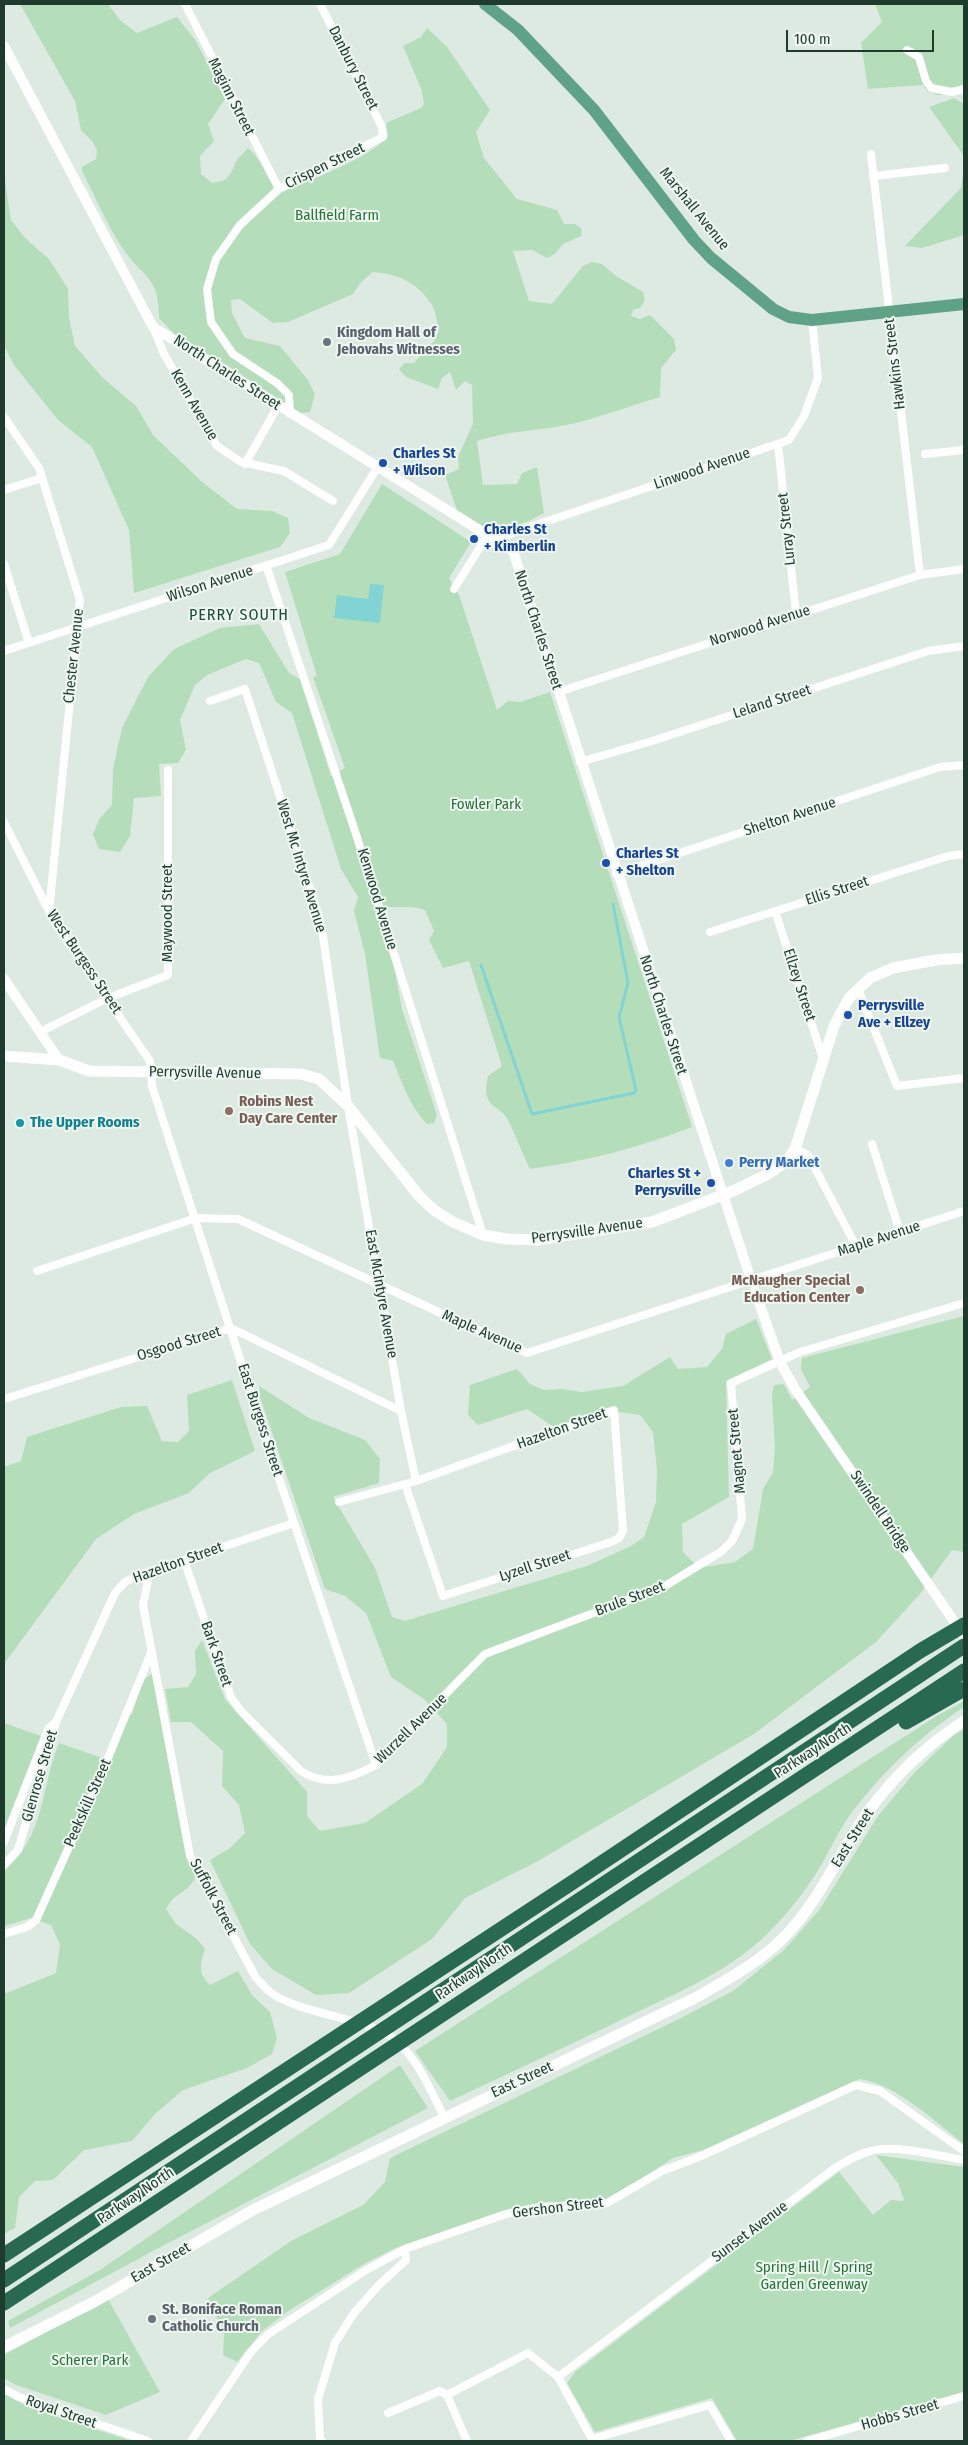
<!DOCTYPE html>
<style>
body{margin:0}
#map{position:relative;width:968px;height:2445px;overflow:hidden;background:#ddeae2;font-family:"Fira Sans Condensed",sans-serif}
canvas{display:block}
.frame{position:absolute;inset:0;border:5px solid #1e3b2e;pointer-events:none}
.scale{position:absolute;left:786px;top:30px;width:148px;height:22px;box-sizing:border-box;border:2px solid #1e3b2e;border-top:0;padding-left:6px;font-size:15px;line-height:18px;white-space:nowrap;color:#1e3b2e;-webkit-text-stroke:4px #eef7f1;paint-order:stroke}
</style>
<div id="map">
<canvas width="968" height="2445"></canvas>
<div class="frame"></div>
<div class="scale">100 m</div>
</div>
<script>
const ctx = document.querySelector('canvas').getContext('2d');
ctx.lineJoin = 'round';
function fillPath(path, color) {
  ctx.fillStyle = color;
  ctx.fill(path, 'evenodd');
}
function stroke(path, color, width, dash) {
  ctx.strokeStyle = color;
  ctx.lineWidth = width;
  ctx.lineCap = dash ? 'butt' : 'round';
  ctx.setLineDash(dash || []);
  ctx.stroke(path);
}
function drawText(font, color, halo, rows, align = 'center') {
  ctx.font = font + ' "Fira Sans Condensed",sans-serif';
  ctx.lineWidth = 4;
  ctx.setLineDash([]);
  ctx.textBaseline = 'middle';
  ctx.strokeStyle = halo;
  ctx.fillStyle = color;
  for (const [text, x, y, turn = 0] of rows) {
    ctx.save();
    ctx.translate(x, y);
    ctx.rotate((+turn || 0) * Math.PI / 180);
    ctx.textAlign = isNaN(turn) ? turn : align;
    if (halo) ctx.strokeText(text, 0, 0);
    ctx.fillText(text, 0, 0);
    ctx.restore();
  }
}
const green = new Path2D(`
 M20 4H108L120 20 137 33 177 17 196 41 225 99 208 124 214 141 200 156 201 174 212 183C231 180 229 176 237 160 240 156 245 152 248 148 263 160 266 180 280 193 307 181 371 158 388 136L386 123 421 108 424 104 422 91 403 46 421 37 427 28 447 47 490 110 476 132 484 158 517 199 557 210 564 224H575L582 229 581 236 563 244 556 253 547 258 532 250 513 251 529 301 552 304 583 266 592 262 602 264 616 276 643 292 645 300 640 308 633 310 631 316 640 319 650 315 674 339 676 350 661 368 660 397C632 405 604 416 576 423 543 431 509 430 477 441L483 485 517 484 522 473 537 467 544 513 529 521 505 529 484 527 457 510 445 475 459 469 458 457 473 424 472 385 465 381 456 390 450 372 442 378 438 389 406 377 399 369 405 363H414L434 341 439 331C437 323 436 312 432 305 417 282 398 274 373 272L361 282 353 294 288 322 273 323 240 299 231 300 232 313 245 338 280 346 307 379 315 394 310 412 300 413 219 360 178 338 159 318C159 275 143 278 123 249 107 225 95 196 82 171V167L96 159 97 150 92 141 81 130 75 101Z
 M875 4H964V93L938 95 927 91 923 85 868 89 861 43 882 22Z
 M954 98 964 104V156L929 107Z
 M964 169V235L922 248 905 246 961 188Z
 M4 175 11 220 25 238 49 259 68 289 69 318 75 346 103 378 136 406 153 435 201 481 237 509 272 511 288 518 290 533 280 547 134 593 129 530 92 447 58 420 14 365 4 346Z
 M382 484 471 542 449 578 459 595 497 710 508 701 520 702 550 692 692 1127C638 1148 587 1161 530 1169 522 1154 517 1138 509 1122 500 1103 480 1110 488 1076L502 1066 469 961 443 968 429 940 434 931 425 910 413 907H386L380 913 393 961 402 1009 437 1115 434 1123 427 1124C410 1107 402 1082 393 1061L380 1058 365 954 354 911 358 897 341 869 292 713 276 702 259 663 246 659 207 675 195 685 180 720 186 750 178 763 159 764 161 796 134 798 130 836 120 852 99 849 93 834 100 818 112 805 113 769 122 728 148 677 174 649 220 628 259 624 289 673 300 679 331 776 345 768 313 677 317 676 285 572 340 554Z
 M964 1316V1552L952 1550 920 1594 876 1642 754 1734 538 1861 465 1898 432 1939 349 1993 316 1995 272 1969 250 1944 210 1860 230 1848 245 1833 239 1805 222 1786 223 1751 191 1722H171L165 1689 188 1687 196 1674 195 1651 202 1640 225 1699 307 1792V1816L320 1831 365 1823 422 1784 447 1747V1724L424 1699 391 1677 366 1613 345 1596 325 1589 260 1397 259 1386 309 1418 365 1440 380 1459 379 1483 333 1497 375 1568 392 1617 405 1621 587 1566 631 1546 644 1537 656 1502 657 1470 653 1432 640 1415 604 1410 555 1428 527 1409 478 1425 468 1415 470 1385 517 1369 530 1384 544 1390 562 1389 582 1392 623 1386 670 1357 678 1369 707 1367 722 1349 726 1334 756 1319 772 1359 726 1381 729 1497 682 1524 683 1552 699 1568 735 1562 753 1549 763 1489 773 1473 775 1447 772 1395 774 1385 784 1384 792 1400 810 1387 801 1369 802 1358Z
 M232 1380 255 1451 210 1473 189 1493 134 1514 96 1539 4 1664V1467L21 1461 27 1437 121 1407 147 1406 162 1441 178 1442 189 1431 187 1395Z
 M152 1674 189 1859 197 1874C188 1895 177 1889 166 1909L176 1924 197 1939 205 1949C200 1964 198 1974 210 1985L238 1971 252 1995 270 2012 277 2038 272 2054 247 2068 183 2090 155 2114 132 2141 84 2150 53 2180 35 2181 19 2197 15 2228 4 2234V1994L56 1973 60 1945 51 1925 31 1918 4 1926V1871C46 1834 40 1790 59 1743L108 1760 127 1716 132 1714 143 1680Z
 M964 1701V1707C918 1737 877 1777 845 1822 835 1838 827 1856 817 1872 802 1896 783 1919 762 1939 722 1975 672 1995 625 2018 567 2046 508 2074 450 2101L415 2051 935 1717Z
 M4 1723 41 1736 4 1829Z
 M964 1729V2144C935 2122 896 2084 860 2079L703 2150 673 2158 616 2196 603 2200 538 2203 505 2210 395 2248 364 2264 290 2310 262 2331 237 2362 223 2355 224 2334 208 2298 291 2241 363 2205 385 2182 390 2158 675 2021 733 1991 784 1950 820 1909 878 1816 915 1772 954 1735Z
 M400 2065 428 2108 153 2251 10 2328 8 2321 100 2270Z
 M876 2155 964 2167V2392L789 2441H737L712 2398 595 2432 567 2383 576 2371 839 2172 873 2215 891 2200 903 2201 904 2200 898 2183Z
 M108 2299 160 2392 106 2415 16 2385 4 2378V2355Z
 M4 2394 31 2408 131 2441H4Z`);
const water = new Path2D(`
 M370 584 384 585 380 623 334 618 337 595 368 599Z`);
const stream = new Path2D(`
 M481 965 532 1114 634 1093 636 1090 619 1017 628 983 613 904`);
const minor = new Path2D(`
 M185 4 279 189
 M907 50 919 57 926 81 931 88 952 92 964 89
 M871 154 920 575
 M873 176 945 168
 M153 327 164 354 217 446 241 462 284 471 333 501
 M290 414 289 395 277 383 233 354 211 322 207 289 216 259 240 225 279 189 383 137 382 127 320 4
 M4 417 39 468 80 600 49 911
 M778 444 796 614
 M925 454 964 450
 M245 464 278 406
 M4 490 42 478
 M497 542 515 532 789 440 804 416 818 378 812 320
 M4 564 29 643
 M266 565 355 831 483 1235
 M454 589 487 536
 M4 651 329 545 377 468
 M558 692 920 575 964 569
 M210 701 245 689 321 923 348 1106 401 1411 416 1481
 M580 762 649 742 928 651 964 646
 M4 822 56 925 150 1061 152 1086 268 1446 376 1765
 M616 874 940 767 964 765
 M775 911 823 1059
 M710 932 948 856 964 854
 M858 989 897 1086 964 1078
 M40 1032 108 998 168 975V770
 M872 1144 900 1232
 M795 1149 808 1155 856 1246
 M37 1271 196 1218 238 1219 527 1353 964 1211
 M4 1399 231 1328 401 1411
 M339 1502 416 1481 614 1410 623 1531 619 1538 611 1542 443 1596 405 1484
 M184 1560 231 1697 240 1710 301 1771C327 1788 351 1778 376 1765L485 1654 665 1586 722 1551 732 1541 742 1519 731 1383 800 1352 964 1303
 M150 1571 143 1605 190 1856 256 1978C261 1983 265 1988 270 1992 296 2012 352 2016 385 2033 414 2049 430 2089 444 2117
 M4 1842 48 1729 56 1722
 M4 1865 18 1850 56 1722 115 1593 125 1582 139 1575 294 1523
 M4 1934 27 1927 36 1920 97 1785 151 1653
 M558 2377 835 2168C847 2161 857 2154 871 2151 896 2144 938 2156 964 2160
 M4 2389 19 2397 148 2441
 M447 2395 528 2353 558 2377 593 2441
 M447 2395 467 2441
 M388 2413 440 2391 447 2395
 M592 2439 710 2405 731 2441
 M191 2441 250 2353 267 2335 368 2269 405 2249 506 2214 541 2207 607 2203 662 2171 699 2157 856 2085 880 2091 964 2151
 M322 2441 320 2438 318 2399 335 2343 354 2313 378 2286 406 2260 405 2249
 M807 2441 964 2396`);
const tertiary = new Path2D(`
 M4 46 153 327 513 551 748 1271
 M4 979 59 1060
 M755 1291 780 1362 795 1389 964 1636`);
const secondary = new Path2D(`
 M4 1056 59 1060 89 1071 301 1074 319 1079 348 1106 419 1196 435 1211 453 1222 483 1235 507 1239 538 1240 652 1222 733 1191 770 1173 787 1161 795 1149 834 1026 849 998 870 978 893 968 936 960 964 958
 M4 2347 94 2302 253 2210 695 1998C726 1980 761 1962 786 1935 821 1899 839 1852 868 1812 894 1776 927 1745 964 1721`);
const primary = new Path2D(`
 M485 4 518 30 594 110 694 240 711 258 773 309 789 317 812 320 964 304`);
const motorway = new Path2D(`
 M906 1722 964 1689
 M4 2255 573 1882 920 1651 964 1625
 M4 2280 964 1646
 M4 2303 964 1671`);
const markers = [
 [327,342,5,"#6b7280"],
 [383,463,5,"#1a4fb4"],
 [474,539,5,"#1a4fb4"],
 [606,863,5,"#1a4fb4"],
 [848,1015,5,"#1a4fb4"],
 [229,1111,5,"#8d6e63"],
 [20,1123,5,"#0f9aa8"],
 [729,1163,5,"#3f7fe0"],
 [711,1183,5,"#1a4fb4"],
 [860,1290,5,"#8d6e63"],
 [152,2319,5,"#6b7280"]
];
const streetNames = [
 ["Danbury Street",353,68,63],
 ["Maginn Street",231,97,63],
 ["Crispen Street",325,166,-26],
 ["Marshall Avenue",694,209,51],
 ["Hawkins Street",895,364,-97],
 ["North Charles Street",227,373,33],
 ["Kenn Avenue",194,405,60],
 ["Linwood Avenue",702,469,-19],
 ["Luray Street",787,529,-96],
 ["Wilson Avenue",210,584,-18],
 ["Norwood Avenue",760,626,-18],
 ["North Charles Street",538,630,72],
 ["Chester Avenue",74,656,-84],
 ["Leland Street",772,702,-18],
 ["Shelton Avenue",790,817,-18],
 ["West Mc Intyre Avenue",301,866,73],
 ["Ellis Street",837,891,-18],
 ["Kenwood Avenue",377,899,73],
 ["Maywood Street",168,913,-90],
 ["West Burgess Street",84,962,56],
 ["Ellzey Street",799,985,72],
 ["North Charles Street",663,1015,72],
 ["Perrysville Avenue",205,1073,1],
 ["Perrysville Avenue",587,1231,-8],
 ["Maple Avenue",879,1239,-18],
 ["East McIntyre Avenue",381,1294,80],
 ["Maple Avenue",482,1332,24],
 ["Osgood Street",179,1344,-17],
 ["East Burgess Street",260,1420,72],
 ["Hazelton Street",562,1429,-20],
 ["Magnet Street",737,1451,-95],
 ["Swindell Bridge",880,1512,56],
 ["Hazelton Street",178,1563,-20],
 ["Lyzell Street",535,1566,-18],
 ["Brule Street",630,1599,-21],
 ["Bark Street",216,1654,71],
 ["Wurzell Avenue",411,1729,-44],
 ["Parkway North",813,1751,-33],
 ["Glenrose Street",40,1776,-74],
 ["Peekskill Street",88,1803,-66],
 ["East Street",853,1838,-58],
 ["Suffolk Street",213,1897,62],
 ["Parkway North",474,1972,-34],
 ["East Street",522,2080,-25],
 ["Parkway North",136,2196,-34],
 ["Gershon Street",558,2208,-7],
 ["Sunset Avenue",750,2232,-37],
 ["East Street",161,2263,-30],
 ["Royal Street",61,2412,19],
 ["Hobbs Street",900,2415,-16]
];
const parkNames = [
 ["Ballfield Farm",337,216],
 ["Fowler Park",486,805],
 ["Spring Hill / Spring",814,2268],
 ["Garden Greenway",814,2285],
 ["Scherer Park",90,2361]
];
const worshipNames = [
 ["Kingdom Hall of",337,333],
 ["Jehovahs Witnesses",337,350],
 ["St. Boniface Roman",162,2310],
 ["Catholic Church",162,2327]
];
const transitNames = [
 ["Charles St",393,454],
 ["+ Wilson",393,471],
 ["Charles St",484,530],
 ["+ Kimberlin",484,547],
 ["Charles St",616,854],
 ["+ Shelton",616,871],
 ["Perrysville",858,1006],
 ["Ave + Ellzey",858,1023],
 ["Charles St +",701,1174,"right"],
 ["Perrysville",701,1191,"right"]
];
const educationNames = [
 ["Robins Nest",239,1102],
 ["Day Care Center",239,1119],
 ["McNaugher Special",850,1281,"right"],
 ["Education Center",850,1298,"right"]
];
const cultureNames = [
 ["The Upper Rooms",30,1123]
];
const shopNames = [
 ["Perry Market",739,1163]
];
const neighbourhoodNames = [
 ["PERRY SOUTH",239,616]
];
fillPath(green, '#b4deb9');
fillPath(water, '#81d4d3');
stroke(stream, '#81d4d3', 3);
stroke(minor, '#fff', 8);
stroke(tertiary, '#fff', 10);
stroke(secondary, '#fff', 11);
stroke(primary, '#5fa386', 12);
stroke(motorway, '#286951', 15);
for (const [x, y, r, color] of markers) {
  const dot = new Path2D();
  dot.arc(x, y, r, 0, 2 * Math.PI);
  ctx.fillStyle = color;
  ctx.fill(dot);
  stroke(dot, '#eef7f1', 2);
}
drawText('15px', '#1e3b2e', '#eef7f1', streetNames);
drawText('15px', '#267437', '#eef7f1', parkNames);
drawText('bold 15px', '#5b616d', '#eef7f1', worshipNames, 'left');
drawText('bold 15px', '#164399', '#eef7f1', transitNames, 'left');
drawText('bold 15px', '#785e54', '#eef7f1', educationNames, 'left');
drawText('bold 15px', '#0d838f', '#eef7f1', cultureNames, 'left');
drawText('bold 15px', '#366cbe', '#eef7f1', shopNames, 'left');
ctx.letterSpacing = '1px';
drawText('16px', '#194e38', '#eef7f1', neighbourhoodNames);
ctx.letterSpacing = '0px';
</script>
